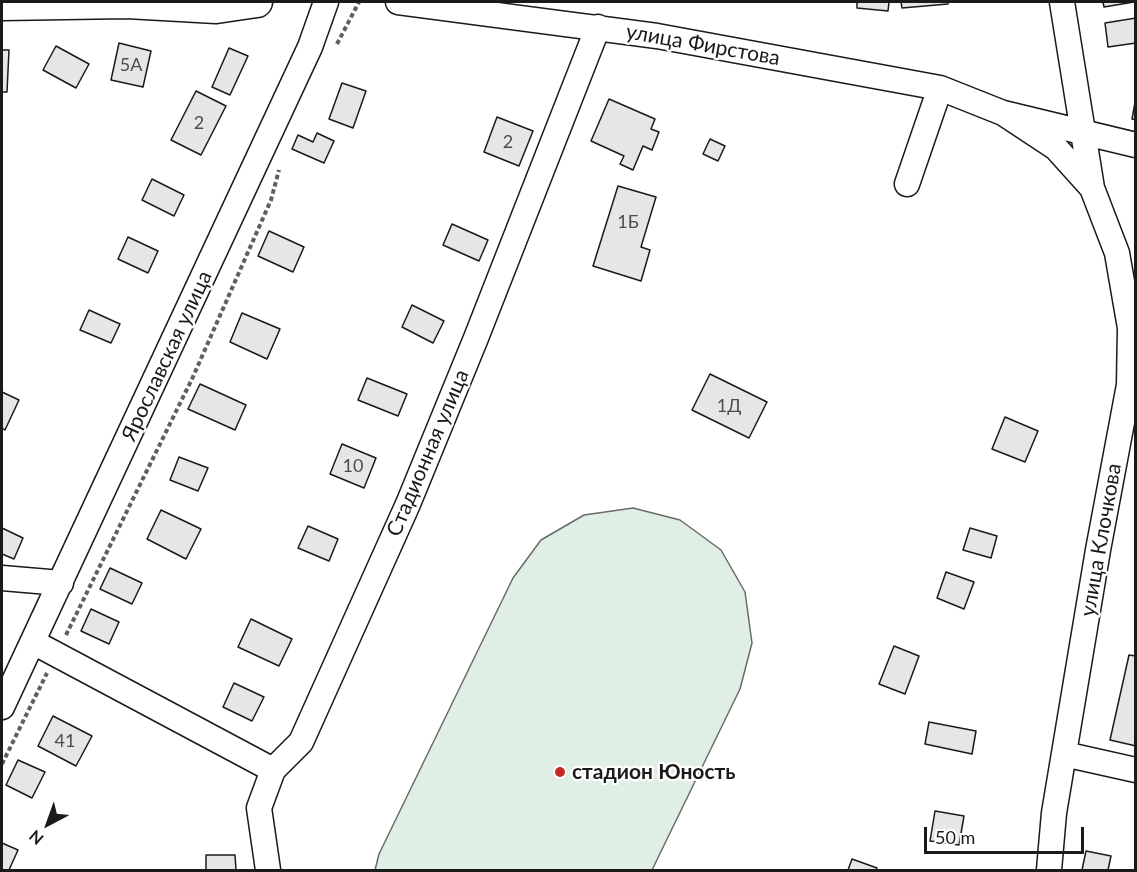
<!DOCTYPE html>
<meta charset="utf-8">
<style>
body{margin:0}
#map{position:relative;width:1137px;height:872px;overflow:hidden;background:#fff;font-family:Lato,sans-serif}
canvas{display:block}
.frame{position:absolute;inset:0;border:3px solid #1a1a1a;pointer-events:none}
.north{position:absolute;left:18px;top:794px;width:60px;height:60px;-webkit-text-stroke:4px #fff;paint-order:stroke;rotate:221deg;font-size:16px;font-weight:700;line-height:24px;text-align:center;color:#1a1a1a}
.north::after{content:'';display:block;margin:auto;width:21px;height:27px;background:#1a1a1a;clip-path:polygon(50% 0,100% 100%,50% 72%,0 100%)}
.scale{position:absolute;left:924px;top:827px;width:160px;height:27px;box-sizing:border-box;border:3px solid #1a1a1a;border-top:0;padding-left:8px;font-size:18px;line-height:21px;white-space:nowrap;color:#1a1a1a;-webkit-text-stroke:4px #fff;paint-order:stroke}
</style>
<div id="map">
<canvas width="1137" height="872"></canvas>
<div class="frame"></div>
<div class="north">N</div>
<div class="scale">50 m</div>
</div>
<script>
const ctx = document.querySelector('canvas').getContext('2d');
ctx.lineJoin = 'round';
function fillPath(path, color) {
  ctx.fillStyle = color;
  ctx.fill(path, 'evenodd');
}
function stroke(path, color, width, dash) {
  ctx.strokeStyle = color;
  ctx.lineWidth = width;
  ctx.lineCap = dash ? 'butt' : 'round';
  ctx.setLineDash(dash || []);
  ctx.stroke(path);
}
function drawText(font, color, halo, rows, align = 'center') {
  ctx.font = font + ' Lato,sans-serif';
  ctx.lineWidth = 4.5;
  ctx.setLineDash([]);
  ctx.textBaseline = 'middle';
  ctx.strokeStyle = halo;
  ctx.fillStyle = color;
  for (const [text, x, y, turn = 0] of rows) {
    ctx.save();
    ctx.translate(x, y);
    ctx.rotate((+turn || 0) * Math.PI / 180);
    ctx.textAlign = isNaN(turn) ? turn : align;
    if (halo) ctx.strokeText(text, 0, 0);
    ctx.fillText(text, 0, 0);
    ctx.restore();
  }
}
const green = new Path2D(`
 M633 508 680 520 721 550 745 592 752 643 740 689 652 870H375L379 854 513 578 541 540 584 515Z`);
const building = new Path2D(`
 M857 2H889L888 11 857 8Z
 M901 2H948V4L902 8Z
 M1103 2H1134L1104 7Z
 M1136 18V43L1108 47 1105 23Z
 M119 43 151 51 143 87 111 80Z
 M56 46 89 64 76 88 43 70Z
 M229 48 248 56 230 95 212 87Z
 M2 50H9L7 92H2Z
 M342 83 366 91 353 128 329 119Z
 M196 91 226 106 201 155 171 140Z
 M1136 97V120L1132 119Z
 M609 99 655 119 651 129 659 132 652 150 643 146 633 170 620 164 624 156 591 141Z
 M497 117 533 131 519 166 484 152Z
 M317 133 334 141 324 163 292 149 298 135 313 142Z
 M710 139 725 146 718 161 703 154Z
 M152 179 184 195 174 216 142 200Z
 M618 186 656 197 641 247 650 250 641 281 593 266Z
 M452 224 488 240 479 261 443 245Z
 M269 231 304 247 293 272 258 256Z
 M128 237 158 251 148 273 118 259Z
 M412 305 444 321 433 343 402 327Z
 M89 310 120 324 111 343 80 330Z
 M242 313 280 329 267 359 230 342Z
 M710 374 767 402 749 438 692 410Z
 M367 378 407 394 398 416 358 400Z
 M200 384 246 405 235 430 188 409Z
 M2 392 19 400 5 430 2 428Z
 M1005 417 1038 431 1025 462 992 449Z
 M342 444 376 458 364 488 330 474Z
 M179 457 208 468 198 491 170 480Z
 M161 510 201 529 186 559 147 539Z
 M308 526 338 539 329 561 298 548Z
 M2 528 23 538 14 559 2 554Z
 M970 528 997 536 991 558 963 550Z
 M110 568 142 583 132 604 100 589Z
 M946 572 974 582 964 609 937 598Z
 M91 609 119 622 109 644 81 631Z
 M251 619 292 639 279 666 238 647Z
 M894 646 919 656 905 694 879 684Z
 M1129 655 1136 656V746L1110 740Z
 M234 683 264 697 252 721 223 707Z
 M53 716 92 736 76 766 38 746Z
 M929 722 976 731 972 754 925 744Z
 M18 760 45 772 32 798 6 785Z
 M935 811 964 816 959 845 930 841Z
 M2 843 18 850 9 870H2Z
 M1086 851 1111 856 1108 870H1082Z
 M206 855H235L236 870H206Z
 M852 859 877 868 876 870H848Z`);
const path = new Path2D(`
 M337 44 359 2
 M66 635 192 379 271 200 279 170
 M2 764 47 673`);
const minor = new Path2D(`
 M398 2 657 36 940 88 1003 113 1136 145
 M1062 2 1092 188
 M1003 113 1056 148 1092 188 1117 253 1130 328 1129 385 1098 550 1054 813 1049 870
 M907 184 940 88
 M2 578 61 583
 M33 642 273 770
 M2 707 310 47 326 2
 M1064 754 1136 770
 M268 870 259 808 273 770 301 742 408 504 476 338 598 27`);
const major = new Path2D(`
 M2 5 127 3 216 8 257 2`);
const markers = [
 [560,772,6,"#c62828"]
];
const numberNames = [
 ["5А",131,65],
 ["2",199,123],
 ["2",508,142],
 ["1Б",628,222],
 ["1Д",729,406],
 ["10",353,466],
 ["41",65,741]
];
const streetNames = [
 ["улица Фирстова",703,45,10],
 ["Ярославская улица",167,356,-65],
 ["Стадионная улица",428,453,-67],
 ["улица Клочкова",1101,540,-80]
];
const poiNames = [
 ["стадион Юность",572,772]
];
fillPath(green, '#e0efe3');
stroke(green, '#6a6a6a', 1.5);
fillPath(building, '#e6e6e6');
stroke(building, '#1a1a1a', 1.5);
stroke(minor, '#1a1a1a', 27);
stroke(major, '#1a1a1a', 33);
stroke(path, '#5f5f5f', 4, [4.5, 3]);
stroke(minor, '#fff', 24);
stroke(major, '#fff', 30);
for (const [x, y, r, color] of markers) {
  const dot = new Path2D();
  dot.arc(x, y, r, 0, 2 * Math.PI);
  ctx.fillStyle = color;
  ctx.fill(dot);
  stroke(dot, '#fff', 2);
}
drawText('18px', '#4d4d4d', null, numberNames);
drawText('21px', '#1a1a1a', '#fff', streetNames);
drawText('bold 21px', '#1a1a1a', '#fff', poiNames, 'left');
</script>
